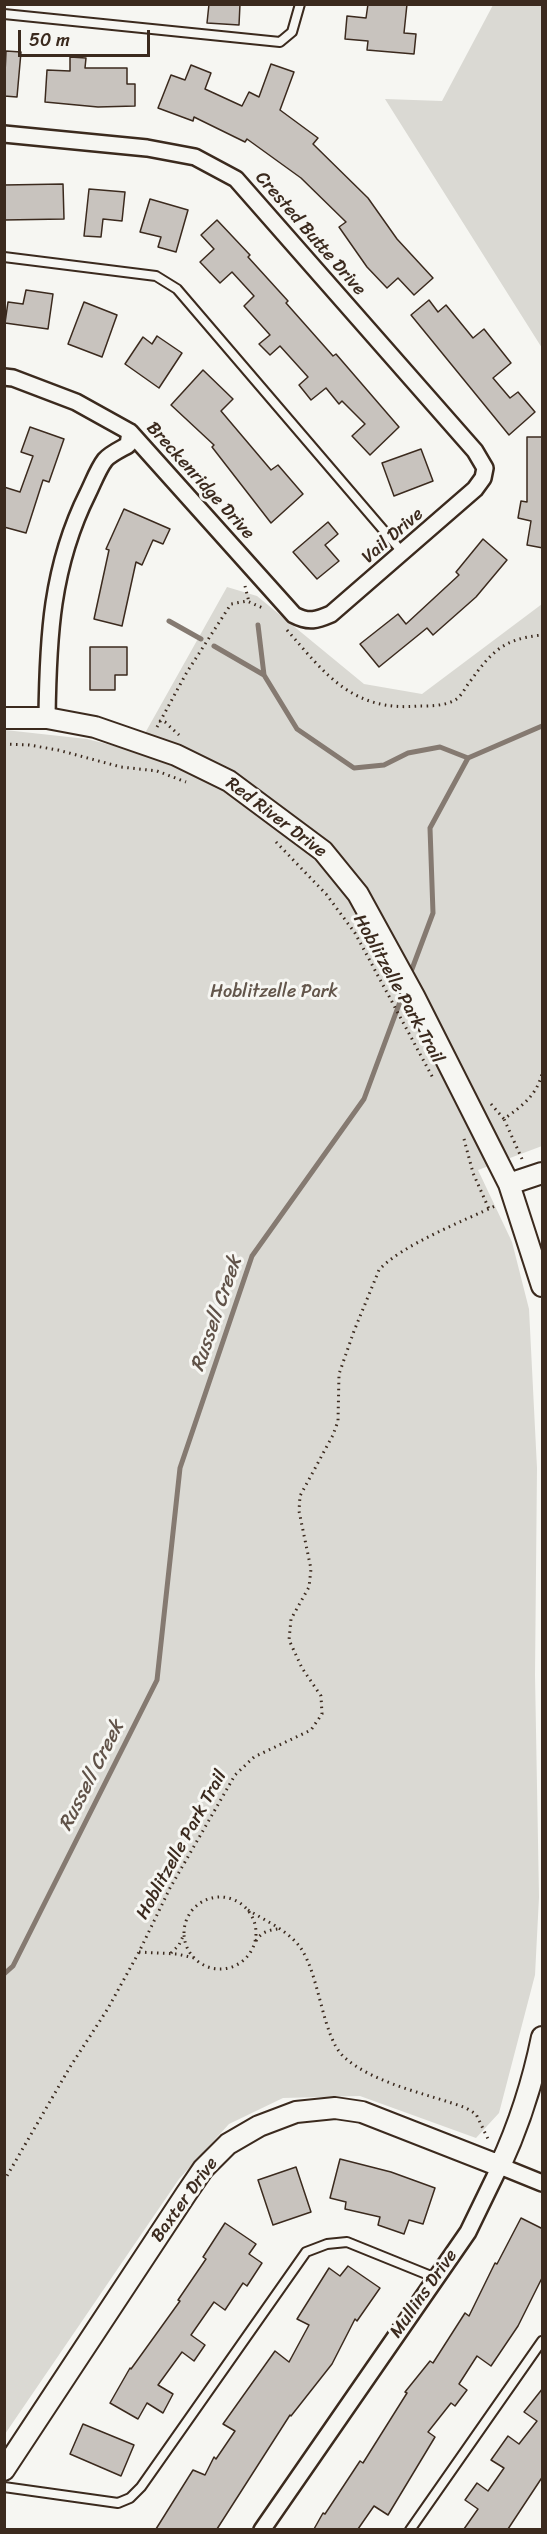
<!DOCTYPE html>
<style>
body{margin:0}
#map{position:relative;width:547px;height:2534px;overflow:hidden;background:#f6f6f2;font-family:Sriracha,sans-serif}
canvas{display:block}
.frame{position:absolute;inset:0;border:6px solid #3b2a1e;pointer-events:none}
.scale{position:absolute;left:18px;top:30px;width:132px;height:27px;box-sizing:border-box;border:3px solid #3b2a1e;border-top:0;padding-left:8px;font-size:18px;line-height:21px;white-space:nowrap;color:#3b2a1e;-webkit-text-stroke:4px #f6f6f2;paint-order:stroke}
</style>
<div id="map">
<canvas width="547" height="2534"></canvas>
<div class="frame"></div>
<div class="scale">50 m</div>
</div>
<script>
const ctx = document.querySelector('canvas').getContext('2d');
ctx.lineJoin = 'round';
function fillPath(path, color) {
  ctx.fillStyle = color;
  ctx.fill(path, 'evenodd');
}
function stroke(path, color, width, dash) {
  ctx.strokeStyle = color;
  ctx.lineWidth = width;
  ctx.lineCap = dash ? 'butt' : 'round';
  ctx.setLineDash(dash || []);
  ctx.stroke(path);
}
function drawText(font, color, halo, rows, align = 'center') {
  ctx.font = font + ' Sriracha,sans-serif';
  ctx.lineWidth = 6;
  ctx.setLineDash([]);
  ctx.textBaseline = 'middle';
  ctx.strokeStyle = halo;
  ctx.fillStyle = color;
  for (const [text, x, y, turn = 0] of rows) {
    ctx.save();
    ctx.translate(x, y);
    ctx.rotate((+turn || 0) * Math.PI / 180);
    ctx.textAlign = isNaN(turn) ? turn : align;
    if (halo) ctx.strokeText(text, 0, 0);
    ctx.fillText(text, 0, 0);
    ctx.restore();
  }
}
const green = new Path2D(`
 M493 5H542V348L385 99 442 101Z
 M227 587 257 596 364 684 422 694 542 604V1146L478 1170 512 1242 529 1309 537 1468 535 1675 539 1897 535 1975 499 2113 476 2138 360 2096 283 2098 229 2124 179 2179 5 2434V730L87 739 135 751Z`);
const stream = new Path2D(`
 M169 621 201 639
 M258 625 264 675 297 729 354 768 384 765 408 753 440 747 468 758
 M214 646 264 675
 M409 977 433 913 430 828 468 758 542 726
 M4 1974 13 1966 157 1680 180 1468 252 1256 364 1099 404 991`);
const building = new Path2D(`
 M209 4H240L239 25 207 23Z
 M368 4H407L404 33 416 34 414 54 367 50 368 41 345 39 347 16 366 18Z
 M6 51 21 52 17 97 4 96Z
 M70 57 86 58 85 68H127V84H135V106L98 107 45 102 47 70 70 71Z
 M271 64 294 72 280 110 318 138 313 144 368 198 397 239 433 278 414 295 398 278 387 288 367 267 339 227 346 222 301 178 247 139 245 142 194 117 193 121 158 108 171 75 185 80 191 65 211 73 205 89 242 106 249 92 259 97Z
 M63 184 64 219 4 220V185Z
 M89 189 125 192 122 221 103 219 101 237 84 236Z
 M150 199 188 210 176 252 158 247 161 237 140 232Z
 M217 220 250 255 248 257 288 301 286 303 333 356 336 354 399 427 370 455 352 436 365 424 342 401 339 404 326 388 311 400 299 385 308 377 280 346 270 355 259 344 270 335 244 306 254 296 232 272 220 283 200 262 214 249 201 235Z
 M26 290 53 294 48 329 5 323 8 302 23 304Z
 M429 300 438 312 446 305 473 338 484 329 511 363 493 378 510 398 518 392 535 412 509 435 411 315Z
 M84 302 117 315 102 357 68 344Z
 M157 336 182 353 159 388 125 364 143 337 152 344Z
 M203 370 233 399 221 411 271 470 278 465 303 494 271 523 212 447 214 445 171 405Z
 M30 427 64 439 49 482 43 480 26 533 4 527V487L20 492 33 456 21 452Z
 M527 437H543V548L527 545 531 521 518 518 521 501 527 502Z
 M421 449 433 481 394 496 382 463Z
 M124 509 170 529 163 544 153 540 142 565 136 562 122 626 94 619 109 550 106 549Z
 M328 522 338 534 325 545 339 561 317 579 293 552Z
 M483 539 507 560 476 597 433 635 427 628 379 667 360 644 398 614 406 624 459 575 456 572Z
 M90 647H127V675H115V690H90Z
 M340 2159 391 2172 435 2188 423 2224 409 2220 404 2234 378 2225 380 2217 345 2209 346 2202 330 2198Z
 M296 2167 311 2212 273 2225 258 2180Z
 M521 2218 543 2229V2276L518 2326 491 2366 477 2356 459 2384 467 2390 455 2406 451 2403 428 2432 435 2437 388 2515 374 2506 358 2529H314L323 2513 325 2514 360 2461 363 2463 407 2393 405 2392 430 2361 433 2363 465 2313 469 2316 495 2263 497 2264Z
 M225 2223 256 2244 249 2254 262 2263 247 2286 243 2283 225 2310 214 2302 191 2335 205 2345 194 2361 182 2352 158 2385 173 2394 163 2413 147 2403 138 2419 110 2403 130 2368 131 2369 180 2301 178 2300 206 2259 203 2257Z
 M348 2266 380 2288 357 2321 355 2319 332 2364 291 2416 290 2415 217 2529H156L193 2470 205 2475 214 2457 216 2459 235 2431 223 2424 275 2351 289 2362 309 2325 297 2319 329 2268 340 2276Z
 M543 2388V2476L508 2529H464L478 2509 465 2500 477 2483 488 2491 504 2468 491 2460 508 2436 519 2444 537 2421 524 2412Z
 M83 2424 134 2445 121 2476 70 2454Z`);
const path = new Path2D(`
 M245 586 249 602
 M287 630C326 675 353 712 419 706 430 706 445 706 455 700 461 697 465 688 469 683 492 651 503 639 542 635
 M159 721 165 722 179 735
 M157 727 187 672 231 604 247 601 265 609
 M4 744 29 745 58 750 121 767 157 771 186 782
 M276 842 326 894 355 933 434 1080
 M491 1104 504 1119
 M464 1139 473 1173 489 1209
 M522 1159 504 1119C522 1106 536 1096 542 1074
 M184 1933a36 36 0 1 1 72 0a36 36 0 1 1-72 0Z
 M248 1910C266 1921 287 1930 300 1947 320 1975 322 2037 344 2057 374 2084 429 2094 466 2108L476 2114 488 2139
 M256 1941C261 1932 269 1930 278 1929
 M139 1952 177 1954 194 1958
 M171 1953 179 1945 184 1934
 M4 2181 70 2067 107 2010 139 1952 170 1888 235 1775 254 1757 311 1730 322 1714 321 1696 302 1668 289 1640 291 1619 309 1587 311 1569 299 1511 300 1496 333 1435 338 1421 339 1374 354 1331 379 1270C401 1245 466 1220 497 1205`);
const service = new Path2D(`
 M4 14 280 42 292 32 300 4
 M4 257 156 276 177 289 403 553
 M4 2487 118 2503 130 2498 141 2487 306 2252 327 2244 347 2242 436 2278
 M410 2530 542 2341`);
const minor = new Path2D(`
 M4 134 147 148 195 157 236 179 475 451 485 468 483 478 475 489 331 614C317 620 309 623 294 615L130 432 76 402 13 378 4 377
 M47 718C48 638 51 567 88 493 93 483 98 469 105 460 110 454 121 449 128 445L130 432
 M262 2530 468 2232 500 2166 542 2183`);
const tertiary = new Path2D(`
 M4 718H47L95 727 176 755 229 781 323 851 358 894 414 996 509 1184 542 1286
 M509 1184 542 1173
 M4 2470 186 2194 203 2169 228 2144 259 2126 296 2112 335 2108 362 2112 500 2166C519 2125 533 2081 542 2037`);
const streetNames = [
 ["Crested Butte Drive",310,234,49],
 ["Breckenridge Drive",200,481,48],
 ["Vail Drive",393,536,-41],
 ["Red River Drive",276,818,37],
 ["Hoblitzelle Park Trail",398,989,61],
 ["Hoblitzelle Park Trail",182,1845,-61],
 ["Baxter Drive",185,2200,-54],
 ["Mullins Drive",424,2294,-55]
];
const parkNames = [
 ["Hoblitzelle Park",274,992]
];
const waterNames = [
 ["Russell Creek",217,1314,-71],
 ["Russell Creek",92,1776,-63]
];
fillPath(green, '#dad9d3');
stroke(stream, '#857a71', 5);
fillPath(building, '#c8c3be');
stroke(building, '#3b2a1e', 1.5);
stroke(service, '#3b2a1e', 12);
stroke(minor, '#3b2a1e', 20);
stroke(tertiary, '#3b2a1e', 24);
stroke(path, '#3b2a1e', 3, [1.5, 4.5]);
stroke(service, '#f6f6f2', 8);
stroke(minor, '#f6f6f2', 15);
stroke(tertiary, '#f6f6f2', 20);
drawText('18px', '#3b2a1e', '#f6f6f2', streetNames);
drawText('18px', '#63564b', '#f6f6f2', parkNames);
drawText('italic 20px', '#605248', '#f6f6f2', waterNames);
</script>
